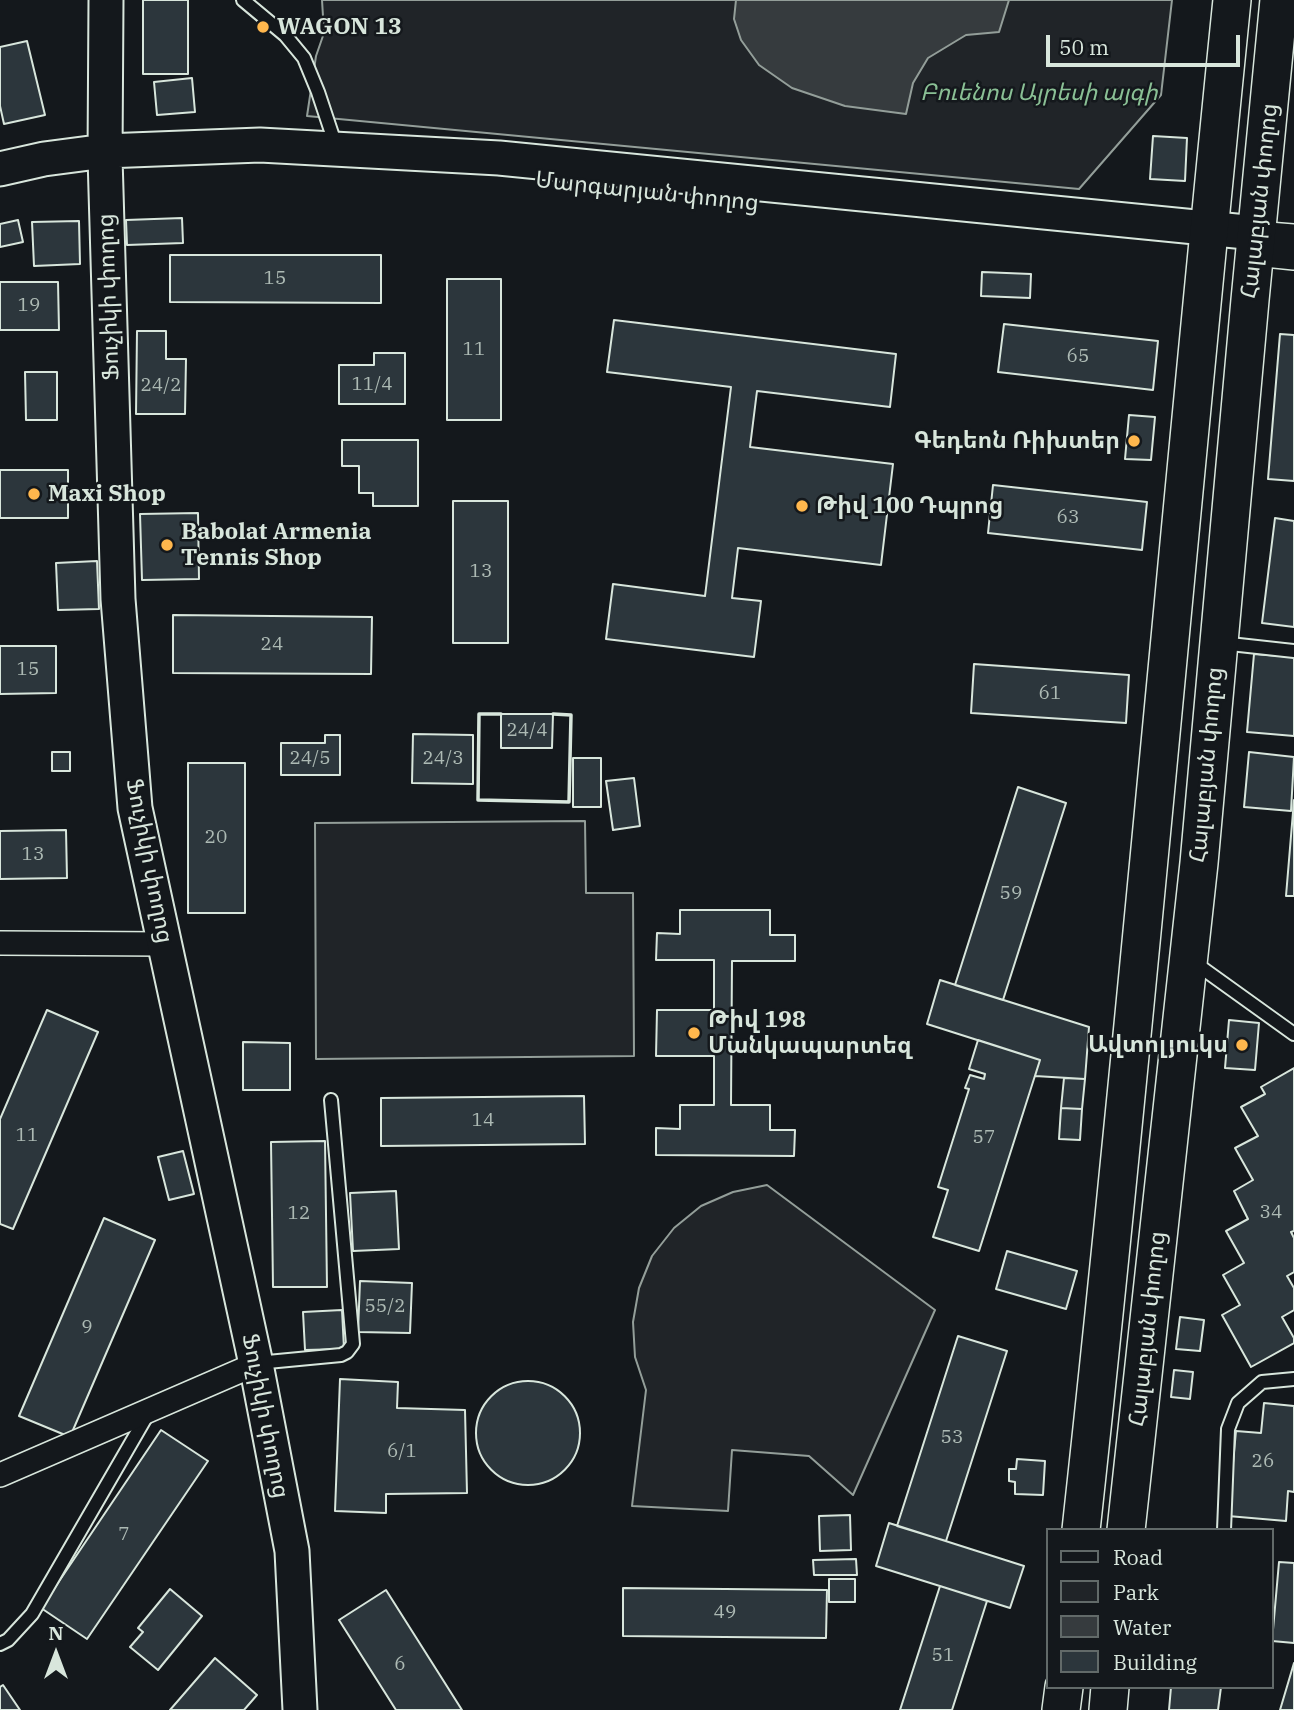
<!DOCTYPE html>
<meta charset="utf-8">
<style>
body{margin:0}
#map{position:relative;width:1294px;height:1710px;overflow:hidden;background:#14181c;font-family:"IBM Plex Serif",serif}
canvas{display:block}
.legend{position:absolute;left:1046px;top:1528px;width:228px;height:161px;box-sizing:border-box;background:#14181c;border:2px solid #626a69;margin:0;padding:9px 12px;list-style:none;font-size:21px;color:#d8e6dc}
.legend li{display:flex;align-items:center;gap:14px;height:35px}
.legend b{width:35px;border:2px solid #626a69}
.north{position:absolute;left:21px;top:1619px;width:70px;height:70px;-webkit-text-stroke:5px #14181c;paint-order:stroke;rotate:0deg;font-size:19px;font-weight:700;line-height:28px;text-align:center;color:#d8e6dc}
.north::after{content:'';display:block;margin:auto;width:24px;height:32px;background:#d8e6dc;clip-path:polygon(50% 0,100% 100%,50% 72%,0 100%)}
.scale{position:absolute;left:1046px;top:35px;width:194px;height:32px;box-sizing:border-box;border:4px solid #d8e6dc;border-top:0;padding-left:9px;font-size:21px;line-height:24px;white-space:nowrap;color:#d8e6dc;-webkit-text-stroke:5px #14181c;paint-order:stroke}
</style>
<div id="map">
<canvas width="1294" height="1710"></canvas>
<ul class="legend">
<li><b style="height:9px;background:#14181c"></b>Road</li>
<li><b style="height:19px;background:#202428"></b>Park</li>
<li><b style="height:19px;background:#363b3e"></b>Water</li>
<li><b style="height:19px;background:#2c363c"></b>Building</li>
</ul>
<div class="north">N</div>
<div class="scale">50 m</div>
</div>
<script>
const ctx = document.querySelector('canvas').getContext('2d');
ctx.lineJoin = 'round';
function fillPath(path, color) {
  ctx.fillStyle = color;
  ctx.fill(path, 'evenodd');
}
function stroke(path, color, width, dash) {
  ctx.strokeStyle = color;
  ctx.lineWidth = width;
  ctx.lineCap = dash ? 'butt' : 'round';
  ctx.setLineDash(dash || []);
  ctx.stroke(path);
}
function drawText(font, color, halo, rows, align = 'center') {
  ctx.font = font + ' "IBM Plex Serif","Noto Sans Armenian",serif';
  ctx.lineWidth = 5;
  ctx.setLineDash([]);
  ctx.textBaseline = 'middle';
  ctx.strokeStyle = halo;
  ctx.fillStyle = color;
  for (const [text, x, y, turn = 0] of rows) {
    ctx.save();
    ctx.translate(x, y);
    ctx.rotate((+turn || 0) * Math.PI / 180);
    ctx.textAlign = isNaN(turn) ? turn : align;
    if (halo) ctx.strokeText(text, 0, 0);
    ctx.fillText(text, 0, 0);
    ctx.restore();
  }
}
const green = new Path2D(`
 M322 0H1172L1161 95 1079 189 307 116 316 56 324 33Z
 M585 821 586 893H633L634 1056 316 1059 315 823Z
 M767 1185 935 1310 853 1495 809 1456 732 1450 728 1511 632 1506 646 1390 635 1357 633 1322 639 1288 652 1256 674 1228 701 1206 733 1192Z`);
const water = new Path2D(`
 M736 0H1009L999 32 966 35 928 58 913 83 906 114 845 106 792 88 759 65 741 40 734 19Z`);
const building = new Path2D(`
 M143 0H188V74H143Z
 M27 41 45 115 4 124 0 106V47Z
 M192 78 195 112 157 115 154 82Z
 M1153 136 1187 138 1185 181 1150 179Z
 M182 218 183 243 127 245 126 220Z
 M18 220 23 242 0 247V224Z
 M79 221 80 264 34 266 32 222Z
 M170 255H381V303L170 302Z
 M982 272 1031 274 1030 298 981 296Z
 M447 279H501V420H447Z
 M0 282H58L59 330H0Z
 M614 320 896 354 890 407 757 391 750 447 893 464 881 565 738 548 732 598 761 601 754 657 606 639 613 584 705 596 731 387 607 372Z
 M1004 324 1158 341 1153 390 998 372Z
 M137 331H166V359H186L185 414H136Z
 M1280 334 1294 335V481L1268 479Z
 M374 353H405V404H339V365H374Z
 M25 372H57V420H26Z
 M1129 415 1155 417 1151 460 1125 459Z
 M342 440H418V506H373V493H359V466H342Z
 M0 470H68V518H0Z
 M993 485 1147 502 1142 550 988 533Z
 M453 501H508V643H453Z
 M198 513 199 579 142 580 140 514Z
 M1275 518 1294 521V627L1262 623Z
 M97 561 99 609 58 610 56 563Z
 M173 615 372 617 371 674 173 673Z
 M0 646H56V693L0 694Z
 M1254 654 1294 657V736L1247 732Z
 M974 664 1129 675 1126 723 971 713Z
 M501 714H553L552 748H501Z
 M413 734 473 735V784L412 783Z
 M325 735H340V775H281V743H325Z
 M52 752H70V771H52Z
 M1249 752 1294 757 1291 811 1244 807Z
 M573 758H601V807H573Z
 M188 763H245V913H188Z
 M634 778 640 826 613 830 606 781Z
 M1018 787 1066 803 1003 1000 955 985Z
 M1294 800V896H1286Z
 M66 830 67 878 0 879V831Z
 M680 910H770V935H795V961H732L731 1105H770V1130H795L794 1156 656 1155V1128L680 1129V1105H714V1056H656L657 1010H714V960H656L657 933 680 934Z
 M940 980 1089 1027 1085 1079 1035 1076 1040 1060 927 1024Z
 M47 1010 98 1032 13 1229 0 1224V1119Z
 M1229 1020 1259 1023 1255 1070 1225 1068Z
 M978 1040 1040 1060 979 1251 933 1237 948 1190 938 1187 969 1089 965 1088 970 1075 984 1079 985 1074 969 1069Z
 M243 1042 290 1043V1090H243Z
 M1294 1068V1231L1291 1232 1294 1238V1272L1287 1276 1294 1288V1310L1282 1317 1294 1338V1343L1251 1367 1222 1315 1240 1305 1223 1275 1244 1263 1226 1231 1248 1219 1234 1191 1253 1180 1235 1148 1258 1136 1241 1107 1265 1094 1261 1087Z
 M1064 1078 1085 1079 1082 1109 1061 1108Z
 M584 1096 585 1144 381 1146V1098Z
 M1061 1108 1082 1109 1080 1140 1059 1139Z
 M325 1141 327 1287H273L271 1142Z
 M183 1151 194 1194 169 1200 158 1157Z
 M396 1191 399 1249 353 1251 350 1193Z
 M104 1218 155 1240 70 1437 19 1416Z
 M1007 1251 1077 1271 1066 1309 996 1289Z
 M360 1281 412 1283 410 1333 358 1332Z
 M342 1310 344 1349 305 1350 303 1312Z
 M1180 1317 1204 1320 1200 1351 1176 1349Z
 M958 1336 1007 1351 946 1541 897 1526Z
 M1174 1370 1193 1372 1190 1399 1171 1397Z
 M340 1379 398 1382 397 1408 465 1410 467 1493 386 1494V1513L335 1511Z
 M476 1433a52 52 0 1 1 104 0a52 52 0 1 1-104 0Z
 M1264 1403 1294 1406V1492L1288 1491 1286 1521 1228 1516 1236 1431 1261 1433Z
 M161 1430 208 1461 87 1639 41 1608Z
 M1017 1459 1045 1461 1043 1495 1015 1494V1482L1009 1481V1469H1016Z
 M850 1515 851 1550 820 1551 819 1516Z
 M889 1523 1024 1566 1010 1608 876 1566Z
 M856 1559 857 1575H814L813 1560Z
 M1279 1562 1294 1563V1643L1272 1641Z
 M829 1579H855V1602H829Z
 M940 1586 987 1601 952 1710H900Z
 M623 1588 827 1590 826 1638 623 1636Z
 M170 1589 202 1616 158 1670 130 1647 143 1632 138 1628Z
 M386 1590 462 1710H396L339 1620Z
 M215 1658 257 1695 244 1710H170Z
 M1294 1663V1710H1280Z
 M3 1685 20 1710H0V1687Z
 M1171 1687H1221L1218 1710H1169Z`);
const lane = new Path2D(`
 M243 0 285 35 304 58 318 92 336 146
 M1221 643 1294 651
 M1195 963 1294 1034
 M257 1363 341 1355 347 1352 353 1344 331 1100
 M1224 1530 1228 1429 1238 1403 1262 1382 1294 1379
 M0 1644 8 1640 32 1614 149 1412`);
const street = new Path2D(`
 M1256 233 1294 236
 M1255 254 1294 258
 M0 943 164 944
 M0 1475 256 1364`);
const secondary = new Path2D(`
 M106 0 105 157 118 599 135 808 256 1364 292 1551 300 1710
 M0 169 44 159 105 151 260 145 499 158 1256 233`);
const primary = new Path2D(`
 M1081 1530C1137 1020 1180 510 1232 0
 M1126 1530 1199 863 1250 300 1279 0
 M1061 1710 1064 1687
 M1108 1710 1110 1687`);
const wall = new Path2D(`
 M501 714H479L478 800 569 802 571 715 553 714`);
const markers = [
 [263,27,7,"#ffb74d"],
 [1134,441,7,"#ffb74d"],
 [34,494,7,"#ffb74d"],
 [802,506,7,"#ffb74d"],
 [167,545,7,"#ffb74d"],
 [694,1033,7,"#ffb74d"],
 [1242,1045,7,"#ffb74d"]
];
const numberNames = [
 ["15",275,279],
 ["19",29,306],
 ["11",474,350],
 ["65",1078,357],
 ["11/4",372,385],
 ["24/2",161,386],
 ["63",1068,518],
 ["13",481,572],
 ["24",272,645],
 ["15",28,670],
 ["61",1050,694],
 ["24/4",527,731],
 ["24/5",310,759],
 ["24/3",443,759],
 ["20",216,838],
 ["13",33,855],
 ["59",1011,894],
 ["14",483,1121],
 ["11",27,1136],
 ["57",984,1138],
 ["34",1271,1213],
 ["12",299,1214],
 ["55/2",385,1307],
 ["9",87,1328],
 ["53",952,1438],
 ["6/1",402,1452],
 ["26",1263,1462],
 ["7",124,1535],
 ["49",725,1613],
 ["51",943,1656],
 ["6",400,1665]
];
const poiNames = [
 ["WAGON 13",277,27],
 ["Գեդեոն Ռիխտեր",1120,441,"right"],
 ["Maxi Shop",48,494],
 ["Թիվ 100 Դպրոց",816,506],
 ["Babolat Armenia",181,532],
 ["Tennis Shop",181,558],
 ["Թիվ 198",708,1020],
 ["Մանկապարտեզ",708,1046],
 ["Ավտոլյուկս",1228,1045,"right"]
];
const parkNames = [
 ["Բուենոս Այրեսի այգի",1039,93]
];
const streetNames = [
 ["Մարգարյան փողոց",647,192,6],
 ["Հալաբյան փողոց",1260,201,-84],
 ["Ֆուչիկի փողոց",109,297,-92],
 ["Հալաբյան փողոց",1207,765,-85],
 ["Ֆուչիկի փողոց",149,861,79],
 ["Հալաբյան փողոց",1148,1329,-84],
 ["Ֆուչիկի փողոց",265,1416,79]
];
fillPath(green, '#202428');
stroke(green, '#939e99', 2);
fillPath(water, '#363b3e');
stroke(water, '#939e99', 2);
fillPath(building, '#2c363c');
stroke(building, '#d8e6dc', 2);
stroke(lane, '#d8e6dc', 16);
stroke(street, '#d8e6dc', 26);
stroke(secondary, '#d8e6dc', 37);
stroke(primary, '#d8e6dc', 40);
stroke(lane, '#14181c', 12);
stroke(street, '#14181c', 23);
stroke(secondary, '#14181c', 33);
stroke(primary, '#14181c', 37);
stroke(wall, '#d8e6dc', 3.5);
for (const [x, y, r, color] of markers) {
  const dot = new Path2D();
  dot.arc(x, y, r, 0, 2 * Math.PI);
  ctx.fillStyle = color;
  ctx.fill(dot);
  stroke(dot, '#14181c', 2.5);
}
drawText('19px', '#adbab4', null, numberNames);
drawText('bold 23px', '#d8e6dc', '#14181c', poiNames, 'left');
drawText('italic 23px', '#8ac095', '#14181c', parkNames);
drawText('23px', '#d8e6dc', '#14181c', streetNames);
</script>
